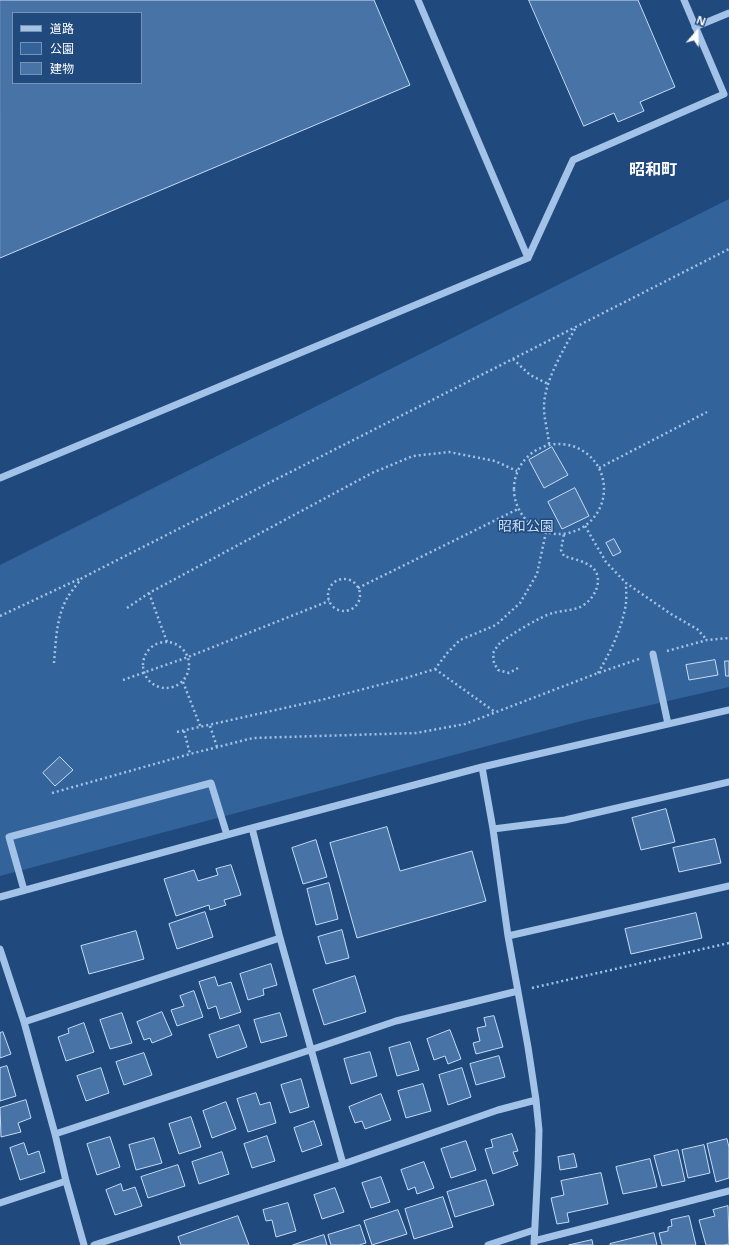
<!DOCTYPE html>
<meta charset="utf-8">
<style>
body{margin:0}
#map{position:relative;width:729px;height:1245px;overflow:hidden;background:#20497d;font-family:"Noto Sans","Noto Sans JP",sans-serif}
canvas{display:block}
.legend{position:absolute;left:12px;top:12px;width:130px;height:72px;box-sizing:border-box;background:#20497d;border:1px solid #7992b1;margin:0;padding:5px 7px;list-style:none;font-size:12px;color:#fff}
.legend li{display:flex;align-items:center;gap:8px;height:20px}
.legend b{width:20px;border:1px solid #7992b1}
.north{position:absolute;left:677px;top:12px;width:40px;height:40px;-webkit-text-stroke:3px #20497d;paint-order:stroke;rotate:20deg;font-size:11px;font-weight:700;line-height:16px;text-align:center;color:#fff}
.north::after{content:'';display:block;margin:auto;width:14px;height:18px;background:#fff;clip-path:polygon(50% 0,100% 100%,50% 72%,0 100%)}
</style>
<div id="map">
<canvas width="729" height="1245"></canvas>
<ul class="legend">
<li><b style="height:5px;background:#a3c2e7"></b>道路</li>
<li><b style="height:11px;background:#33639b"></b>公園</li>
<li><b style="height:11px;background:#4873a6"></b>建物</li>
</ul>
<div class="north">N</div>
</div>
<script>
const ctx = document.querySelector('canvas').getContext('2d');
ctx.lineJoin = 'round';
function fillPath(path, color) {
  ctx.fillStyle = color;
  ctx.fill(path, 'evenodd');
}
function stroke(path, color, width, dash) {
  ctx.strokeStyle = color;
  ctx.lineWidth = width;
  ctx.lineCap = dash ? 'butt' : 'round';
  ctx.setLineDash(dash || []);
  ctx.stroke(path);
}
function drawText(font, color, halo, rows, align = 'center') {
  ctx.font = font + ' "Noto Sans","Noto Sans JP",sans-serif';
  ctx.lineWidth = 3;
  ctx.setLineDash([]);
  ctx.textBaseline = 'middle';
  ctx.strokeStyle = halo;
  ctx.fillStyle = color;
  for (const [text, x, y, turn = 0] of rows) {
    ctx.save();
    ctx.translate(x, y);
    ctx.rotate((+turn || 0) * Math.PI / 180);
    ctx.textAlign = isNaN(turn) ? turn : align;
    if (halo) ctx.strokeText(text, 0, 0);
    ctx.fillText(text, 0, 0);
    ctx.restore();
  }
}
const green = new Path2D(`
 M729 199V687L585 720 0 876V565Z`);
const building = new Path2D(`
 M0 0H374L410 85 0 258ZM13 13H141V83H13Z
 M529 0H638L675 87 640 102 644 111 618 122 614 113 584 126Z
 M552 447 568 475 544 488 529 460Z
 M575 488 589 516 562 529 548 502Z
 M614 539 621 552 613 556 606 543Z
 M715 660 718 675 689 680 686 665Z
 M725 661H729V676H726Z
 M60 757 73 770 55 786 43 773Z
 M666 809 675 842 641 850 632 818Z
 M387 827 400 871 472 851 486 901 357 938 330 843Z
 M715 839 721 863 679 872 673 848Z
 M316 840 327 877 303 884 292 848Z
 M231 865 241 895 224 900 226 905 210 910 209 905 176 916 164 879 194 870 198 881 218 875 216 869Z
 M329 883 338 919 316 925 307 889Z
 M205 912 213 937 177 949 169 924Z
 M696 913 702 938 631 954 625 929Z
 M342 930 349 958 326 964 318 937Z
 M136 931 144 959 89 974 81 946Z
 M271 964 277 985 263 989 264 995 248 1000 240 974Z
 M355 976 366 1012 324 1025 313 990Z
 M215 977 218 986 231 982 241 1012 220 1019 216 1006 208 1009 199 982Z
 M194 991 203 1017 177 1026 171 1010 184 1006 180 996Z
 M162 1012 172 1035 152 1043 150 1038 144 1040 137 1022Z
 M122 1013 132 1043 110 1049 100 1020Z
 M280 1013 287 1036 261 1043 254 1020Z
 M494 1016 503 1047 476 1054 473 1043 480 1041 477 1028 486 1026 484 1018Z
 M84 1023 94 1052 66 1061 58 1037 69 1033 68 1029Z
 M239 1025 247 1047 217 1058 209 1035Z
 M450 1030 461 1059 448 1064 445 1056 434 1060 427 1039Z
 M3 1032 11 1054 0 1058V1033Z
 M410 1042 419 1070 397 1076 389 1048Z
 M370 1052 377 1076 351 1084 344 1059Z
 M144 1053 152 1075 124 1085 116 1062Z
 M499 1056 505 1077 476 1085 470 1064Z
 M7 1066 16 1096 0 1101V1068Z
 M101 1068 109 1093 86 1101 77 1076Z
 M462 1068 471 1097 448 1105 439 1075Z
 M301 1079 309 1107 290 1113 281 1085Z
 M423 1084 431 1111 406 1118 398 1091Z
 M256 1093 260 1105 270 1102 276 1123 248 1132 237 1099Z
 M381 1094 391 1120 365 1129 362 1121 355 1123 349 1107Z
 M26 1100 31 1118 18 1123 21 1132 1 1137 0 1108Z
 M226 1102 236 1129 212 1138 203 1111Z
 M191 1117 201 1147 179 1154 169 1124Z
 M314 1121 322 1145 302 1152 294 1128Z
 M512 1134 518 1151 513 1152 518 1165 493 1174 485 1149 493 1147 491 1140Z
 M267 1136 275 1161 252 1168 244 1144Z
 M110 1137 120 1167 97 1175 87 1144Z
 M154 1138 162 1163 136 1170 129 1145Z
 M727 1139 729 1147V1178L716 1182 707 1144Z
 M466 1141 476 1170 451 1178 441 1149Z
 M24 1143 28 1155 39 1151 45 1172 20 1180 10 1148Z
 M704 1145 710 1173 688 1178 682 1150Z
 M678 1150 685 1181 662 1186 654 1156Z
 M222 1152 229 1174 199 1184 192 1162Z
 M574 1154 577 1167 560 1170 558 1157Z
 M650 1159 657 1187 623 1194 616 1167Z
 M424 1162 434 1188 417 1194 415 1187 408 1190 401 1170Z
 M178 1165 185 1186 148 1198 141 1177Z
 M601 1173 608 1204 567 1213 569 1222 557 1224 551 1198 564 1195 561 1181Z
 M381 1177 390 1202 371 1208 362 1183Z
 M486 1180 494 1205 455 1217 447 1192Z
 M121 1184 123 1191 135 1187 142 1206 115 1215 106 1190Z
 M335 1188 344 1212 322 1219 314 1195Z
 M443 1197 453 1227 414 1239 405 1209Z
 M288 1203 296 1231 276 1237 272 1220 266 1221 263 1210Z
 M728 1206 729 1244 724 1245H706L699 1220 715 1216 713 1210Z
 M398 1210 407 1234 372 1245 364 1221Z
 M238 1216 249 1245H181L178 1237Z
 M689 1216 696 1245H662L659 1233 668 1231V1227L672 1226 671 1220Z
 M360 1225 366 1243 359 1245H331L328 1235Z
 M654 1233 657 1245H610V1244Z
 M324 1235 327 1245H293Z
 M592 1240 593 1245H569Z`);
const path = new Path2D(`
 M513 359 530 375 548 384
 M549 444C548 432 544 419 544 407 544 381 564 349 576 327
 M514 489a45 45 0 1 1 90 0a45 45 0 1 1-90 0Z
 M599 468 707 412
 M585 526 606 562 626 583 671 614 697 629 707 640
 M328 595a16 16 0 1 1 32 0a16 16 0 1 1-32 0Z
 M358 588 518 509
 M149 593 167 642
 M127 608 149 593 372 473 413 456 449 452 495 461 517 471
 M0 616 81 578
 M143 665a23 23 0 1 1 46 0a23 23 0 1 1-46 0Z
 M667 651 707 640 729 638
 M54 663C56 641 56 615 69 595 73 589 78 583 82 578L729 249
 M518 668 509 673 498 670 494 663 493 653C495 650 497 646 500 643 510 635 541 616 553 613 564 610 576 611 585 604 596 596 604 578 592 567 584 561 573 559 564 556L561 550 564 534
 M435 669 495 712
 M598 673C610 653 620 632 625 609 627 601 626 592 626 584
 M123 680 188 657 329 601
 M183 682 201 728
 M210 726 217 747
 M184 731 190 754
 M177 732 325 699 406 678 435 669 448 652 460 640 496 625 520 603 537 574 546 532
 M52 793 190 754 253 738 416 733 465 724 598 673 639 659
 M532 988 729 943`);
const minor = new Path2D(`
 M418 0 528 258
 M695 27 729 13
 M0 478 528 258 573 160 724 94 684 0
 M653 654 668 724
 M482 767 493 829 508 936 528 1047 536 1100 539 1130 538 1166 534 1245
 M252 828 280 938 343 1164
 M493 829 565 820 729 782
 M24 890 9 837 211 783 227 835
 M0 897 252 828 482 767 729 710
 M508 936 729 886
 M0 949 24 1022 55 1134 66 1181 84 1245
 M24 1022 280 938
 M55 1134 310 1050 396 1021 518 991
 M0 1203 66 1181
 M534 1241 729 1191
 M94 1245 343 1164 498 1110 536 1100
 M488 1245 534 1230`);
const parkNames = [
 ["昭和公園",526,527]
];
const quarterNames = [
 ["昭和町",653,170]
];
fillPath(green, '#33639b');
fillPath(building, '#4873a6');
stroke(building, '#c6dcf5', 1);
stroke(path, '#a3c2e7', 2.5, [2, 3]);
stroke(minor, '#a3c2e7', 7);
drawText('14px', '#c6dcf5', '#20497d', parkNames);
drawText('bold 16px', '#fff', '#20497d', quarterNames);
</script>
